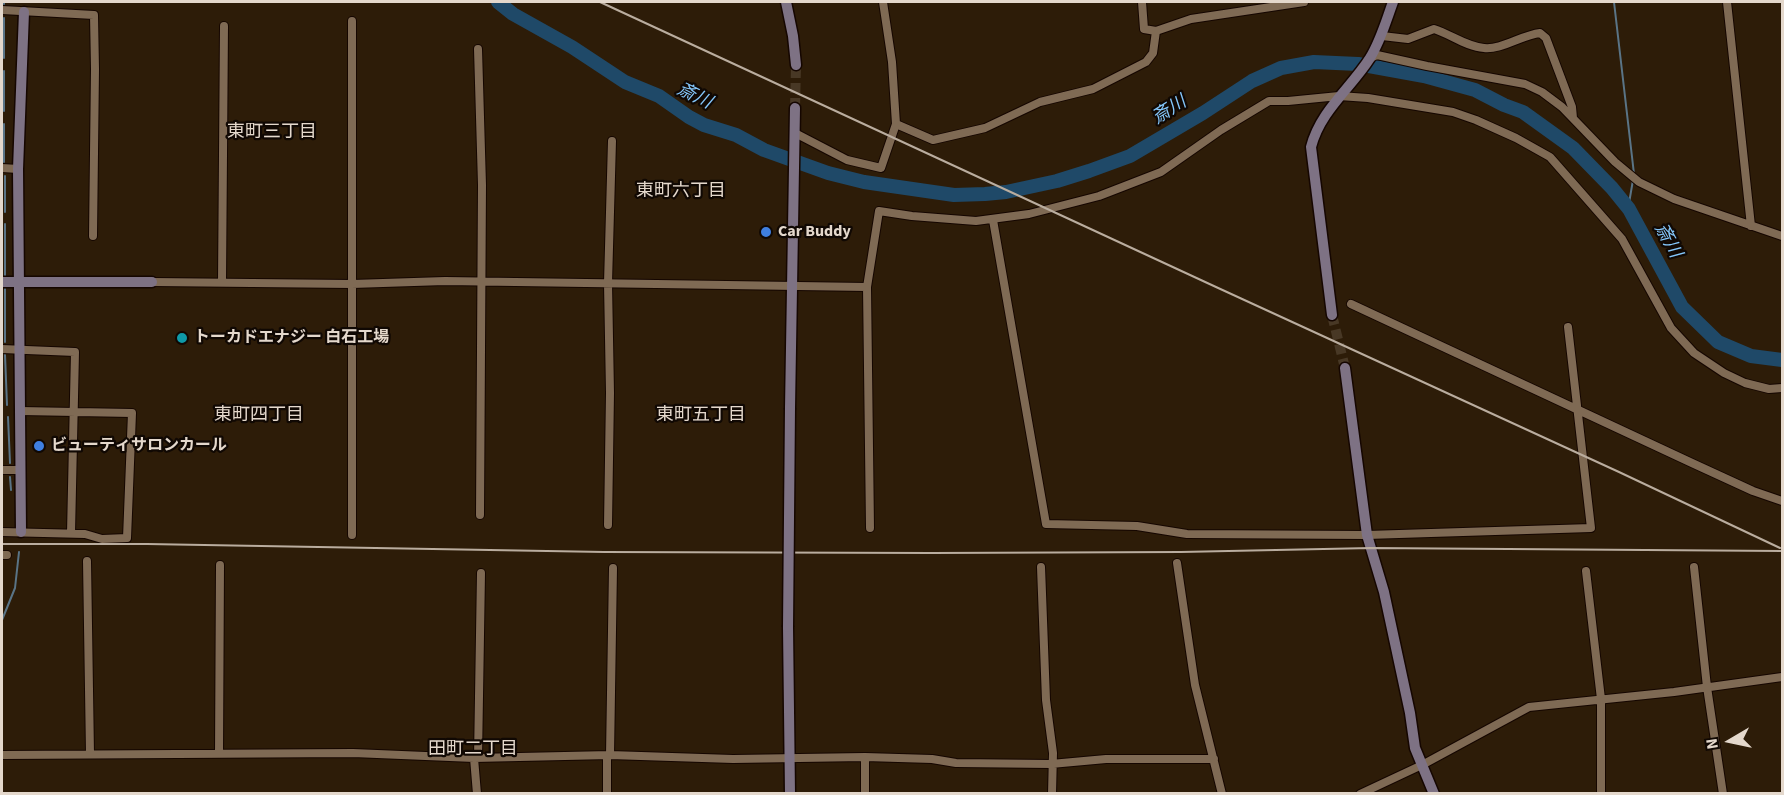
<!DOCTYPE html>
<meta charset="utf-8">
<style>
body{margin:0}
#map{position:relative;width:1784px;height:795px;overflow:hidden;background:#2d1c08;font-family:"Source Sans 3",sans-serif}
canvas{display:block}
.frame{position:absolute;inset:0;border:3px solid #e4d8cc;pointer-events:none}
.north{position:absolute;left:1700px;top:711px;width:60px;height:60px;-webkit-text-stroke:4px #100803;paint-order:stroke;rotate:261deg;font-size:16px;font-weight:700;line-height:24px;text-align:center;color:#e4d8cc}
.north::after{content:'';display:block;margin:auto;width:21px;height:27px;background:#e4d8cc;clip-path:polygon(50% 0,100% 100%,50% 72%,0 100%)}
</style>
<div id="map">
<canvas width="1784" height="795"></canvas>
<div class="frame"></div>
<div class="north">N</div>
</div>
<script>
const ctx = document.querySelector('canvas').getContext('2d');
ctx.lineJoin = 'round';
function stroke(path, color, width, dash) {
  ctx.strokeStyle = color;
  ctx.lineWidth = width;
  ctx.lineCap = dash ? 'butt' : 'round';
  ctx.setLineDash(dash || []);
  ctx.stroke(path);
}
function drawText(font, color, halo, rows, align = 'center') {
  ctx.font = font + ' "Source Sans 3","Noto Sans JP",sans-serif';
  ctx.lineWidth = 4.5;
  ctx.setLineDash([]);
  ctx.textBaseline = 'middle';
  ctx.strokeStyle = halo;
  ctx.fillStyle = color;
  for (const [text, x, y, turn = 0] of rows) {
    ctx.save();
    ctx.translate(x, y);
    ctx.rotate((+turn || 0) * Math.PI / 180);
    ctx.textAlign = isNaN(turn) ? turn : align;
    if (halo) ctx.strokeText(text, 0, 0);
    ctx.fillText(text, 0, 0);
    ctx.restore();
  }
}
const stream = new Path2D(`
 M4 2V4
 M1614 2 1634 174
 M4 18V58
 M4 71V111
 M4 124V162
 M5 176V212
 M1628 209 1633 180
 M5 224V276
 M5 289V342
 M5 355 7 405
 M8 417 10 463
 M10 477 11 490
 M2 620 15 588 19 552`);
const river = new Path2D(`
 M498 2 513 14 572 47 625 82 659 96 689 117 704 125 736 135 764 150 828 173 864 182 954 195 985 194 1006 192 1057 181 1089 171 1130 156 1203 113 1252 81 1281 68 1314 62 1358 64 1424 76 1475 90 1504 105 1523 112 1573 148 1612 188 1629 209 1682 307 1718 342 1751 356 1782 360`);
const secondaryTunnel = new Path2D(`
 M795 108 796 65
 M1332 315 1345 368`);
const street = new Path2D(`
 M1142 2 1144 29 1156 31 1191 19 1304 2
 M1727 2 1751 226
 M2 10 94 15 95 69 93 236
 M1382 36 1408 39 1434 29C1450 34 1467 47 1484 48 1501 50 1522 35 1540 33L1546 38 1572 107 1573 118
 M478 49 482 185 480 515
 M1370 58 1377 55 1427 66 1525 84 1542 92 1562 107 1615 162 1639 182 1674 199 1782 236
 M896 124 933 140 985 128 1040 102 1093 89 1146 62 1153 53 1156 31
 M795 133 847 160 881 168 896 124 892 62 883 2
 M2 168 18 169
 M993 220 1046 524 1137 526 1187 534 1367 535 1591 528 1568 327
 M152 282 352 284 445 281 867 287
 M222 282 224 26
 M1351 304 1692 463 1753 491 1782 501
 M2 349 75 352 71 533
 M2 470H20
 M608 525 610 393 608 283 612 141
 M870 528 867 287 879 211 912 216 976 221 1029 214 1099 196 1161 172 1221 130 1269 101H1288L1339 96 1368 98 1453 112 1476 120 1516 138 1550 157 1622 239 1671 328 1694 353 1724 373 1745 383 1769 389 1782 388
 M2 532 85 534 102 539 127 538 132 413 20 411
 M352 535V21
 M2 555H7
 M87 561 90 754
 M1177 563 1195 685 1222 794
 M1041 567 1046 700 1053 753 1052 794
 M1694 567 1707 687 1723 794
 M1586 571 1601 699V794
 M219 754 220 565
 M2 755 353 753 474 758 610 755 733 759 865 757 932 759 956 763 1051 764 1106 759H1214
 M610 755 613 568
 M607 756V794
 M865 757V794
 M474 758 477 794
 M478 758 481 573
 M1360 794 1422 765 1529 707 1674 692 1782 677`);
const secondary = new Path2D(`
 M786 2 793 36 796 65
 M2 282H152
 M1332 315 1311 147C1320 111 1351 88 1370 58 1381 40 1386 21 1393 2
 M1345 368 1367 535 1384 592 1410 713 1415 748 1434 794
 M790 408 795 108
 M21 532 18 169 24 12
 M788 627 790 794`);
const rail = new Path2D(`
 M600 2 1216 287 1619 472 1780 548
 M2 544H147L604 552 932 553 1181 552 1371 548 1782 551`);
const secondaryBridge = new Path2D(`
 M788 627 790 408`);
const markers = [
 [766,232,6,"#3f7fe0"],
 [182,338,6,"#0f9aa8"],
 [39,446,6,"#3f7fe0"]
];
const poiNames = [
 ["Car Buddy",778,232],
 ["トーカドエナジー 白石工場",194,338],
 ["ビューティサロンカール",51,446]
];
const waterNames = [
 ["斎川",694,97,26],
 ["斎川",1170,111,-32],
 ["斎川",1667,241,61]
];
const neighbourhoodNames = [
 ["東町三丁目",272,133],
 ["東町六丁目",681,192],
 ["東町四丁目",259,416],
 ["東町五丁目",701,416],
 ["田町二丁目",473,750]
];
stroke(stream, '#5a7486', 2);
stroke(river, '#1f4968', 14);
stroke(secondaryTunnel, '#483825', 10, [10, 5]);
stroke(street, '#150600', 10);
stroke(secondary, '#150600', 13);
stroke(street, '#7f6a54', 8);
stroke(secondary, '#7e7284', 10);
stroke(rail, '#baad9f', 2);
stroke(secondaryBridge, '#150600', 13, []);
stroke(secondaryBridge, '#7e7284', 10);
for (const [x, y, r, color] of markers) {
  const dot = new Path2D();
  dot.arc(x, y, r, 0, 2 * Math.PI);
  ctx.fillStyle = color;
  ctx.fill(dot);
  stroke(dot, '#100803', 2);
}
drawText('bold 16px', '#e4d8cc', '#100803', poiNames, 'left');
drawText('italic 18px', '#85c7fb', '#100803', waterNames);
drawText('18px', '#e4d8cc', '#100803', neighbourhoodNames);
</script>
